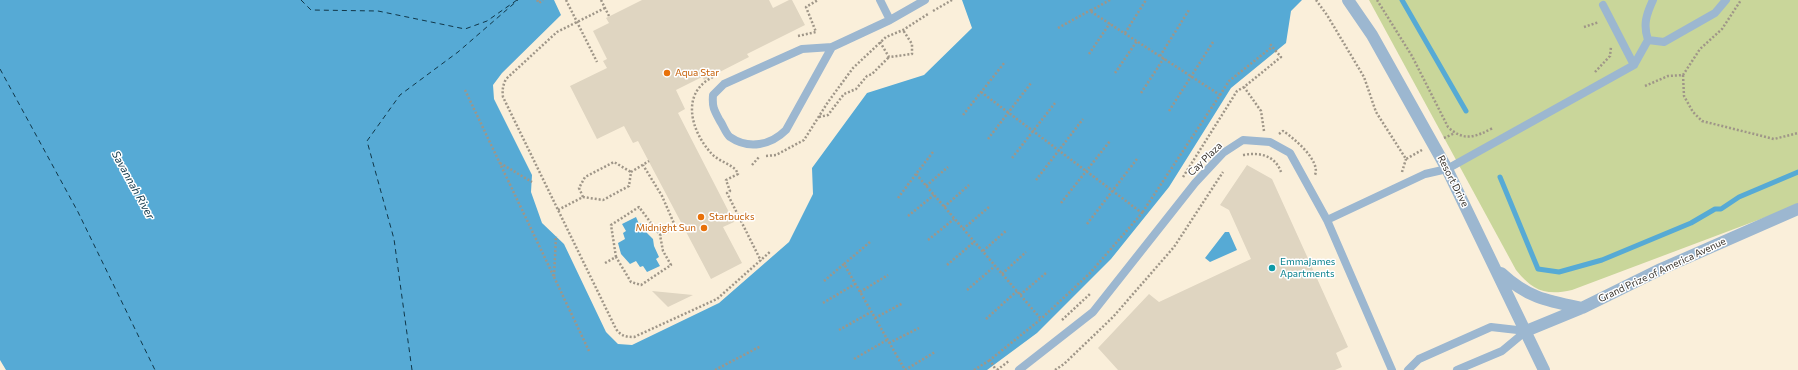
<!DOCTYPE html>
<style>
body{margin:0}
canvas{display:block;background:#faefda}
</style>
<canvas width="1798" height="370"></canvas>
<script>
const ctx = document.querySelector('canvas').getContext('2d');
ctx.lineJoin = 'round';
function fillPath(path, color) {
  ctx.fillStyle = color;
  ctx.fill(path, 'evenodd');
}
function stroke(path, color, width, dash) {
  ctx.strokeStyle = color;
  ctx.lineWidth = width;
  ctx.lineCap = dash ? 'butt' : 'round';
  ctx.setLineDash(dash || []);
  ctx.stroke(path);
}
function drawText(font, color, halo, rows, align = 'center') {
  ctx.font = font + ' Commissioner,sans-serif';
  ctx.lineWidth = 3;
  ctx.setLineDash([]);
  ctx.textBaseline = 'middle';
  ctx.strokeStyle = halo;
  ctx.fillStyle = color;
  for (const [text, x, y, turn = 0] of rows) {
    ctx.save();
    ctx.translate(x, y);
    ctx.rotate((+turn || 0) * Math.PI / 180);
    ctx.textAlign = isNaN(turn) ? turn : align;
    if (halo) ctx.strokeText(text, 0, 0);
    ctx.fillText(text, 0, 0);
    ctx.restore();
  }
}
const green = new Path2D(`
 M1369 0H1798V205L1572 290C1546 296 1533 291 1516 270Z`);
const water = new Path2D(`
 M0 0H554L561 15 502 73 493 85 494 99 532 175 531 192 542 223 564 244 606 332 618 344 632 345 719 303 789 242 813 194 812 168 867 93 924 75 972 28 962 0H1302L1291 11 1286 43 1231 88 1169 187 1111 259 1037 333 987 370H6L0 360Z
 M636 217 639 224 642 223 647 233 653 239 654 246 659 257 656 259 660 266 647 272 643 266 640 267 636 261 630 264 621 254 618 243 625 239 623 233 626 231 622 224Z
 M1225 232H1229L1237 250 1210 262 1205 258Z`);
const stream = new Path2D(`
 M1402 0 1466 111
 M1500 177 1538 269 1559 272 1602 260 1691 223 1715 209H1721L1739 197 1798 172`);
const ferry = new Path2D(`
 M301 0 311 10 378 11 465 29 487 21 517 0
 M0 69 78 212 155 370
 M412 370 394 239 367 141 400 95 458 52 518 0`);
const building = new Path2D(`
 M642 0H769L773 8 789 0H792L805 25 747 54 749 57 704 80 702 77 676 90 685 109 678 113 734 222 723 227 742 263 711 279 638 141 633 143 624 126 597 139 570 86 607 68 603 61 607 59 593 31 609 23 606 18Z
 M1247 165 1272 179 1348 347 1336 353 1342 367 1335 370H1118L1098 348 1149 294 1159 302 1251 259 1229 210 1220 205Z
 M652 291 693 295 668 307Z`);
const path = new Path2D(`
 M537 0 539 3 543 0
 M566 0 597 62
 M601 0 609 16
 M1110 0 1090 11 1220 95 1142 213
 M1316 0 1327 15 1364 77 1376 112 1406 159 1422 150
 M1377 0 1412 56 1448 127C1464 142 1475 137 1493 128
 M605 8 557 32 506 79C503 85 502 90 503 97L616 329C621 336 626 337 634 337L717 299 771 251
 M933 11 952 0
 M1584 27 1599 22
 M1058 28 1091 10
 M1125 33 1146 0
 M798 36 816 32 806 7 818 0
 M880 42 889 57 912 54V44L903 30
 M1089 54 1110 23
 M1160 56 1189 10
 M1595 72 1610 56 1611 47
 M1115 73 1137 41
 M1683 75 1684 96 1693 112 1702 121 1774 139 1798 133
 M713 77C680 93 691 131 711 153 718 161 729 163 736 170L738 174 726 180 730 191 727 193 761 261
 M1645 86 1668 76 1683 75 1700 49 1722 29 1741 0
 M465 90 554 277 556 236
 M981 92 1142 213 1090 273 1041 319
 M1141 93 1164 58
 M1220 95 1229 81 1272 47
 M1169 111 1213 42
 M963 115 1005 62
 M819 117 828 115 844 94 856 89 867 76 872 74 889 57
 M1264 131 1261 111 1244 87 1281 57 1270 44
 M1279 134 1283 131C1294 138 1321 161 1315 175
 M1444 138 1455 133
 M988 139 1031 83
 M933 152 916 174 1041 319 990 360 996 370
 M1243 155C1259 152 1275 155 1281 172
 M766 156 776 155 804 140 828 102 853 68 886 37 903 30 928 14
 M1012 158 1055 103
 M500 163 532 182
 M752 165 759 157
 M1402 172 1406 159
 M1183 177 1237 91 1244 87
 M1036 180 1083 119
 M926 186 948 167
 M583 197 579 188 585 177 614 162 631 172
 M898 198 916 174
 M1061 203 1110 141
 M944 207 969 185
 M558 210 583 197 603 200 629 186 631 172 649 161
 M908 216 934 195
 M1087 224 1137 159
 M963 229 989 207
 M928 240 954 219
 M870 242 844 264 905 370
 M983 251 1007 230
 M616 257 611 225 639 207 660 235
 M605 263 616 257 631 282 641 285 671 265 663 251 660 235 676 228 662 196 643 165
 M947 265 974 242
 M1002 274 1026 252
 M554 277 589 351
 M824 281 844 264
 M967 290 995 266
 M860 292 888 275
 M1020 295 1046 273
 M823 303 855 284
 M875 318 903 303
 M986 319 1017 291
 M1062 320 1091 293
 M839 330 871 312
 M889 343 919 328
 M854 359 887 340
 M715 370 761 346
 M905 370 935 352
 M974 370 990 360
 M997 370 1009 361
 M1055 370 1064 364 1113 317 1174 247 1223 172`);
const lane = new Path2D(`
 M880 0 890 20
 M1603 5 1634 65
 M1648 40 1664 42 1715 13 1726 0
 M832 47 786 130C771 145 749 150 730 137 726 134 723 125 720 121 714 110 712 107 713 95L724 84 802 49 832 47 890 20 925 0
 M1327 220 1425 174 1447 169 1634 65 1648 40C1643 25 1646 15 1653 0
 M1019 370 1093 312 1195 183 1223 153 1243 140 1270 142 1290 153 1327 220 1392 370
 M1408 370 1419 359 1491 327 1526 331
 M1457 370 1502 351 1526 331`);
const street = new Path2D(`
 M1348 0 1372 35 1447 169 1544 370
 M1501 273C1528 298 1547 301 1582 308
 M1526 331 1582 308 1661 269 1798 209`);
const markers = [
 [667,73,4,"#e8710a"],
 [701,217,4,"#e8710a"],
 [704,228,4,"#e8710a"],
 [1272,268,4,"#0f9aa8"]
];
const foodNames = [
 ["Aqua Star",675,73],
 ["Starbucks",709,217],
 ["Midnight Sun",696,228,"right"]
];
const streetNames = [
 ["Cay Plaza",1205,159,-44],
 ["Resort Drive",1453,181,63],
 ["Grand Prize of America Avenue",1662,270,-25]
];
const cultureNames = [
 ["EmmaJames",1280,262],
 ["Apartments",1280,274]
];
const waterNames = [
 ["Savannah River",133,185,61]
];
fillPath(green, '#c9d69a');
fillPath(water, '#56aad5');
stroke(stream, '#56aad5', 5);
stroke(ferry, '#113749', 1, [5, 4]);
fillPath(building, '#dfd5c1');
stroke(path, '#9f9688', 2.5, [2, 2]);
stroke(lane, '#9cb7d0', 8);
stroke(street, '#9cb7d0', 12);
for (const [x, y, r, color] of markers) {
  const dot = new Path2D();
  dot.arc(x, y, r, 0, 2 * Math.PI);
  ctx.fillStyle = color;
  ctx.fill(dot);
  stroke(dot, '#fff', 1.5);
}
drawText('10px', '#c56008', '#fff', foodNames, 'left');
drawText('10px', '#3a352e', '#fff', streetNames);
drawText('10px', '#0d838f', '#fff', cultureNames, 'left');
drawText('italic 11px', '#113749', '#fff', waterNames);
</script>
